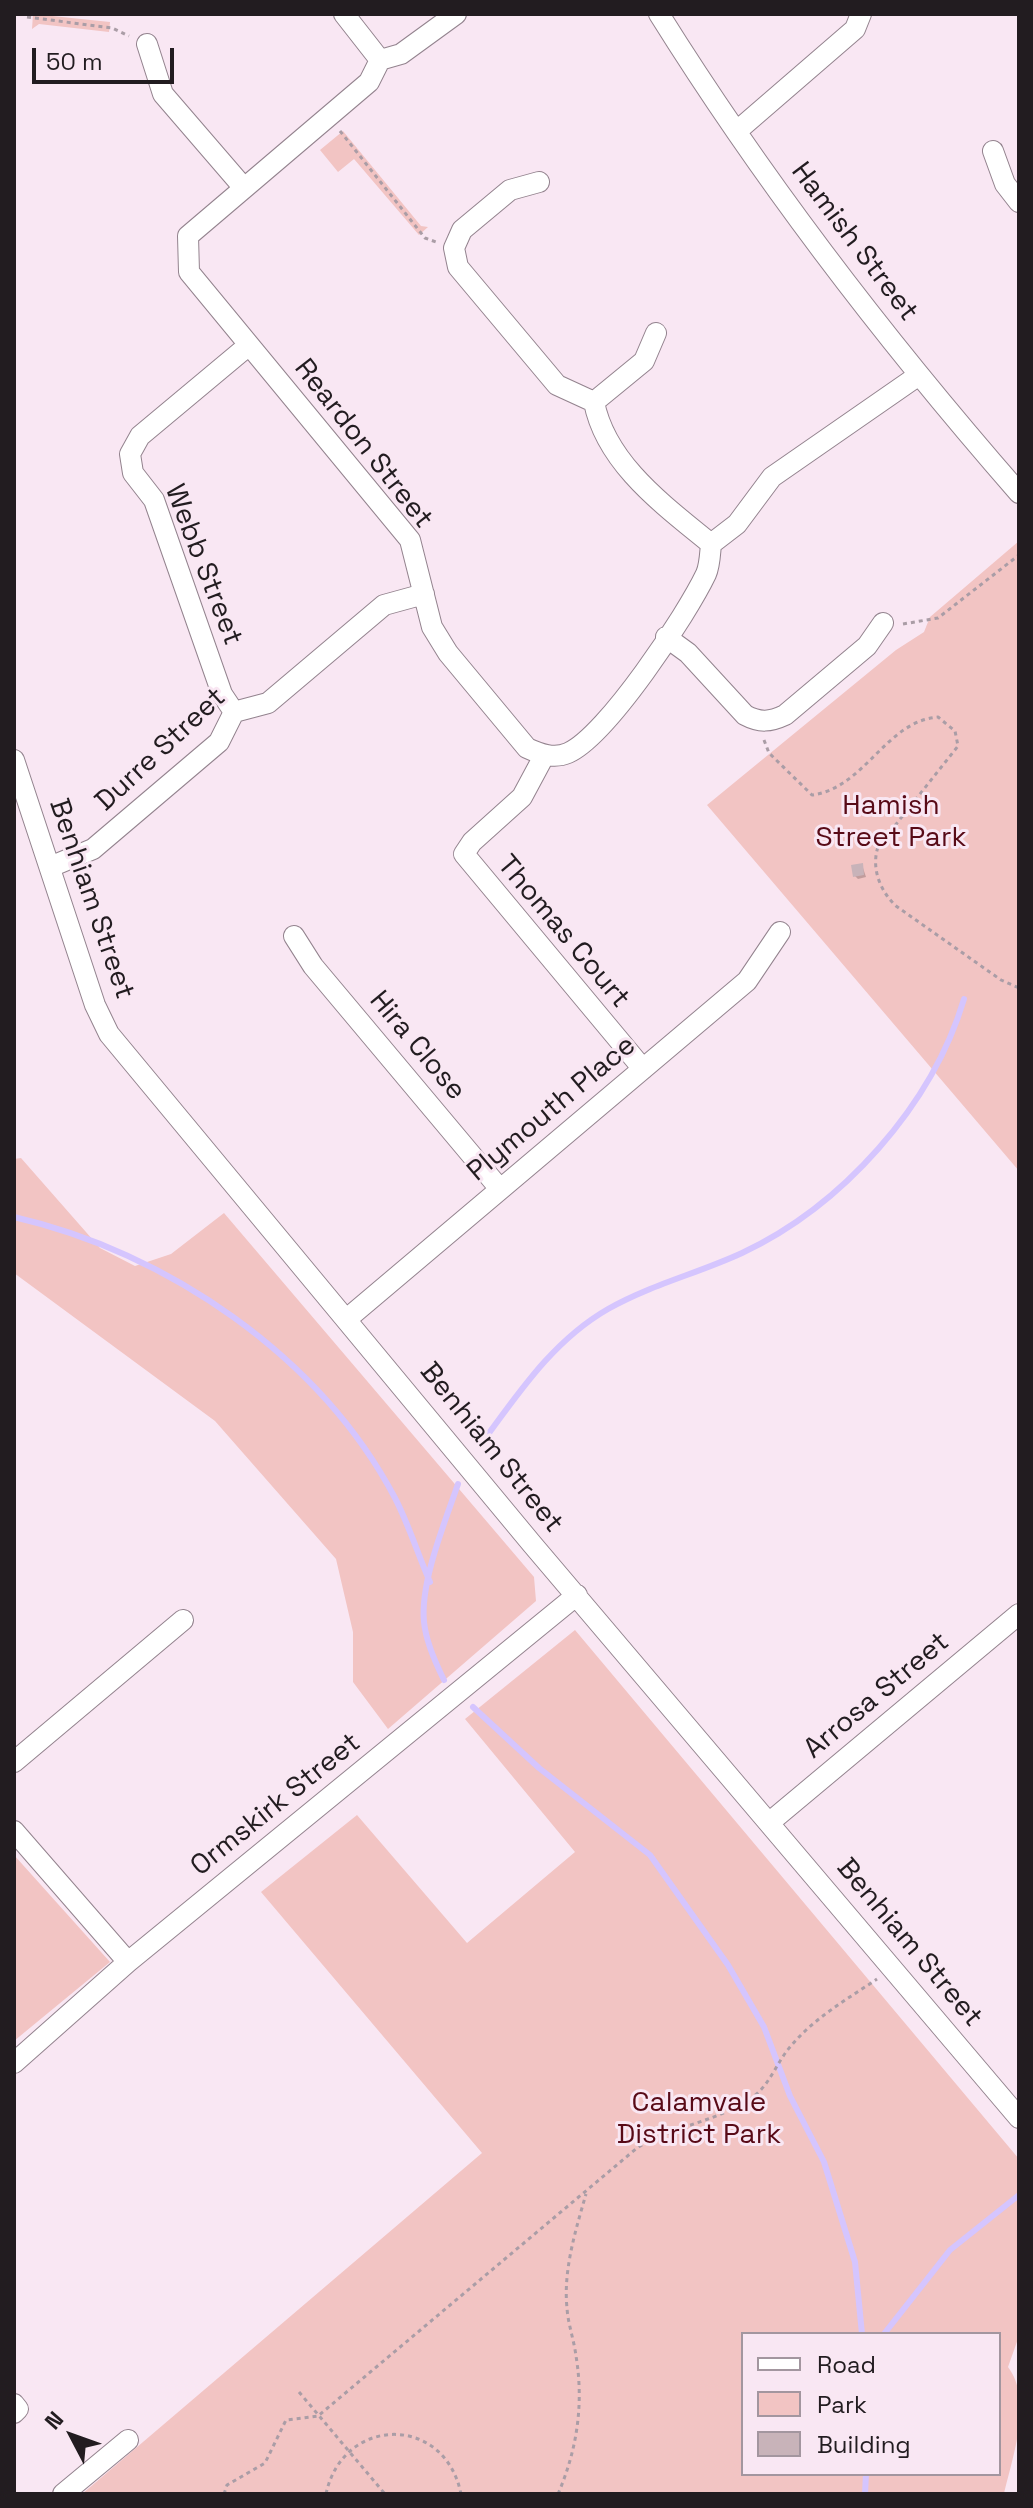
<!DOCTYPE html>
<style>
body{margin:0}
#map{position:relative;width:1033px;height:2508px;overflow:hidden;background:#f9e7f3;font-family:"Space Grotesk",sans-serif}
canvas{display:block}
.frame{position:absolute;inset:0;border:16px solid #221c20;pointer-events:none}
.legend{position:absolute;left:741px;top:2332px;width:260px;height:144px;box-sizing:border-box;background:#f9e7f3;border:2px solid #a3969f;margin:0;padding:10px 14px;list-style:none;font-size:24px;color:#221c20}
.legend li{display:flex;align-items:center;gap:16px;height:40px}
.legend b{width:40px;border:2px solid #a3969f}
.north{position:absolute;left:32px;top:2396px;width:80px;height:80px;-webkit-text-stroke:6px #f9e7f3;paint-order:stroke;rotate:311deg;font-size:22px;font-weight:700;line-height:32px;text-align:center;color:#221c20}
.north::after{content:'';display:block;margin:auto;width:28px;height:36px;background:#221c20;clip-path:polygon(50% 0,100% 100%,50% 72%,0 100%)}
.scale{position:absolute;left:32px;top:48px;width:142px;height:36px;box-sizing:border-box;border:4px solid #221c20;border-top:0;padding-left:10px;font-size:24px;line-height:28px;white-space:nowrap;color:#221c20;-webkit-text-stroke:6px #f9e7f3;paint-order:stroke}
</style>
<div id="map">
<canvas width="1033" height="2508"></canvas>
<div class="frame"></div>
<ul class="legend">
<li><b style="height:10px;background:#fff"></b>Road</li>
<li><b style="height:22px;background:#f2c4c3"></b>Park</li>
<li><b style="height:22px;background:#c8b3b9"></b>Building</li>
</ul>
<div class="north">N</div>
<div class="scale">50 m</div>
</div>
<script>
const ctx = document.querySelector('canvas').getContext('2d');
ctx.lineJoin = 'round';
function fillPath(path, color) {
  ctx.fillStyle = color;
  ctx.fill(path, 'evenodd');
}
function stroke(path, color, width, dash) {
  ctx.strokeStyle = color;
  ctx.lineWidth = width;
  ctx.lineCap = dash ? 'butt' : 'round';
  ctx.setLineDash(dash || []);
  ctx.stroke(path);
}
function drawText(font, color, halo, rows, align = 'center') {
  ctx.font = font + ' "Space Grotesk",sans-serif';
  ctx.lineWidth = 6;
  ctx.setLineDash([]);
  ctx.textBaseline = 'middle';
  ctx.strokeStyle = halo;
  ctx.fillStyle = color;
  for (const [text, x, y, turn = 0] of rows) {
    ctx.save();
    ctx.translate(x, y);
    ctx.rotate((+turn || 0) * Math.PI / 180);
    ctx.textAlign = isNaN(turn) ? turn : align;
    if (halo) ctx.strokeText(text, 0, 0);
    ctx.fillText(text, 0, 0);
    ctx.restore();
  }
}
const green = new Path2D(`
 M33 14 110 22 109 32 39 24 32 29Z
 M343 131 421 226 428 227 419 235 354 159 338 172 320 150Z
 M1019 541V1171L707 805 896 650 924 632 930 617Z
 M21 1158 100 1248 135 1266 171 1254 224 1213 534 1577 536 1601 388 1729 353 1682V1632L336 1559 215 1421 14 1273V1159Z
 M575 1630 1019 2159V2336L1008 2367C1033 2400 1013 2456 1004 2494H82L482 2153 261 1892 357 1815 467 1943 575 1852 465 1719ZM999 2334V2474H743V2334Z
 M14 1855 110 1962 14 2041Z`);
const shadow = new Path2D(`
 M862 865 866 877 858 879 855 876Z`);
const stream = new Path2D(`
 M14 1217C167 1252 320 1356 395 1498 409 1525 418 1555 430 1582
 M484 1440C520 1391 554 1340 608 1309 650 1285 699 1273 742 1253 842 1206 932 1106 964 999
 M444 1680C435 1662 426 1642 424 1622 420 1582 445 1522 458 1484
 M473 1707 539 1768 650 1855 728 1965 764 2027 790 2096 824 2162 855 2262 862 2334
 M884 2334 950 2250 1019 2195
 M865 2494 866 2474`);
const building = new Path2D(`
 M863 863 864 875 853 877 851 865Z`);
const path = new Path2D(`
 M27 17 112 28 129 36
 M340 131 425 238 436 242
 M903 624 938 618 1019 555
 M764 740 769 753 812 795C865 788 886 721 938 717L955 731 958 746 878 847C871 868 880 891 896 906L1001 980 1019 988
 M299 2392 385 2494
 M224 2494 227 2485 265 2463 286 2420 318 2416 637 2148C674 2125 719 2122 754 2096 770 2084 777 2062 790 2047 814 2018 846 2000 877 1979
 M326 2494C343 2415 445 2414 461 2494
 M558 2494C577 2450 584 2404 576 2356 574 2340 568 2324 567 2308 563 2270 576 2229 586 2194`);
const minor = new Path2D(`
 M344 14 380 60
 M456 14 401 54 380 60 369 82 188 236 189 272 410 540 432 627 448 653 527 748C540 754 554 759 568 753 607 736 687 614 706 574 710 565 710 553 711 544L737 524 772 477 919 375
 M659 14C764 182 888 343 1019 493
 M147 44 163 94 244 188
 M737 131 855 29 861 14
 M993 151 1005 184 1019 202
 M539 182 510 190 462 230 454 248 458 267 557 385 594 402C606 464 665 506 711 544
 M594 402 644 361 656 333
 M666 637 688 653 745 715C760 723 770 722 785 715L867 646 883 623
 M234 712 222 694 154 500 133 473 130 454 140 436 249 345
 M544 756 522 797 472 842 464 854 643 1069
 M14 760 95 1005 109 1034 532 1544 1019 2118
 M50 867 93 849 219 742 234 712 268 703 384 605 424 594
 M294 936 313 966 500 1189
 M348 1318 747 981 780 932
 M14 1762 183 1620
 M770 1822 1019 1614
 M14 1831 128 1962
 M14 2063 128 1962 577 1595
 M14 2404 18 2409 14 2413
 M63 2494 128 2440`);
const streetNames = [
 ["Hamish Street",854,242,53],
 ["Reardon Street",363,444,52],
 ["Webb Street",203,565,69],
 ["Durre Street",161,750,-43],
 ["Benhiam Street",91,899,71],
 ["Thomas Court",563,932,50],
 ["Hira Close",417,1046,50],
 ["Plymouth Place",552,1109,-40],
 ["Benhiam Street",491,1448,51],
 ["Arrosa Street",877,1696,-40],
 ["Ormskirk Street",276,1805,-39],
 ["Benhiam Street",909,1943,50]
];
const parkNames = [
 ["Hamish",891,806],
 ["Street Park",891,838],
 ["Calamvale",699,2103],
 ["District Park",699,2135]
];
fillPath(green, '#f2c4c3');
fillPath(shadow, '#0003');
stroke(stream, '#d5c5fe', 6);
fillPath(building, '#c8b3b9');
stroke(minor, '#93838e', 22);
stroke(path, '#aa9da6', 3, [4, 4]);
stroke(minor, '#fff', 20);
drawText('28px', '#221c20', '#f9e7f3', streetNames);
drawText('28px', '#580a17', '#f9e7f3', parkNames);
</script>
